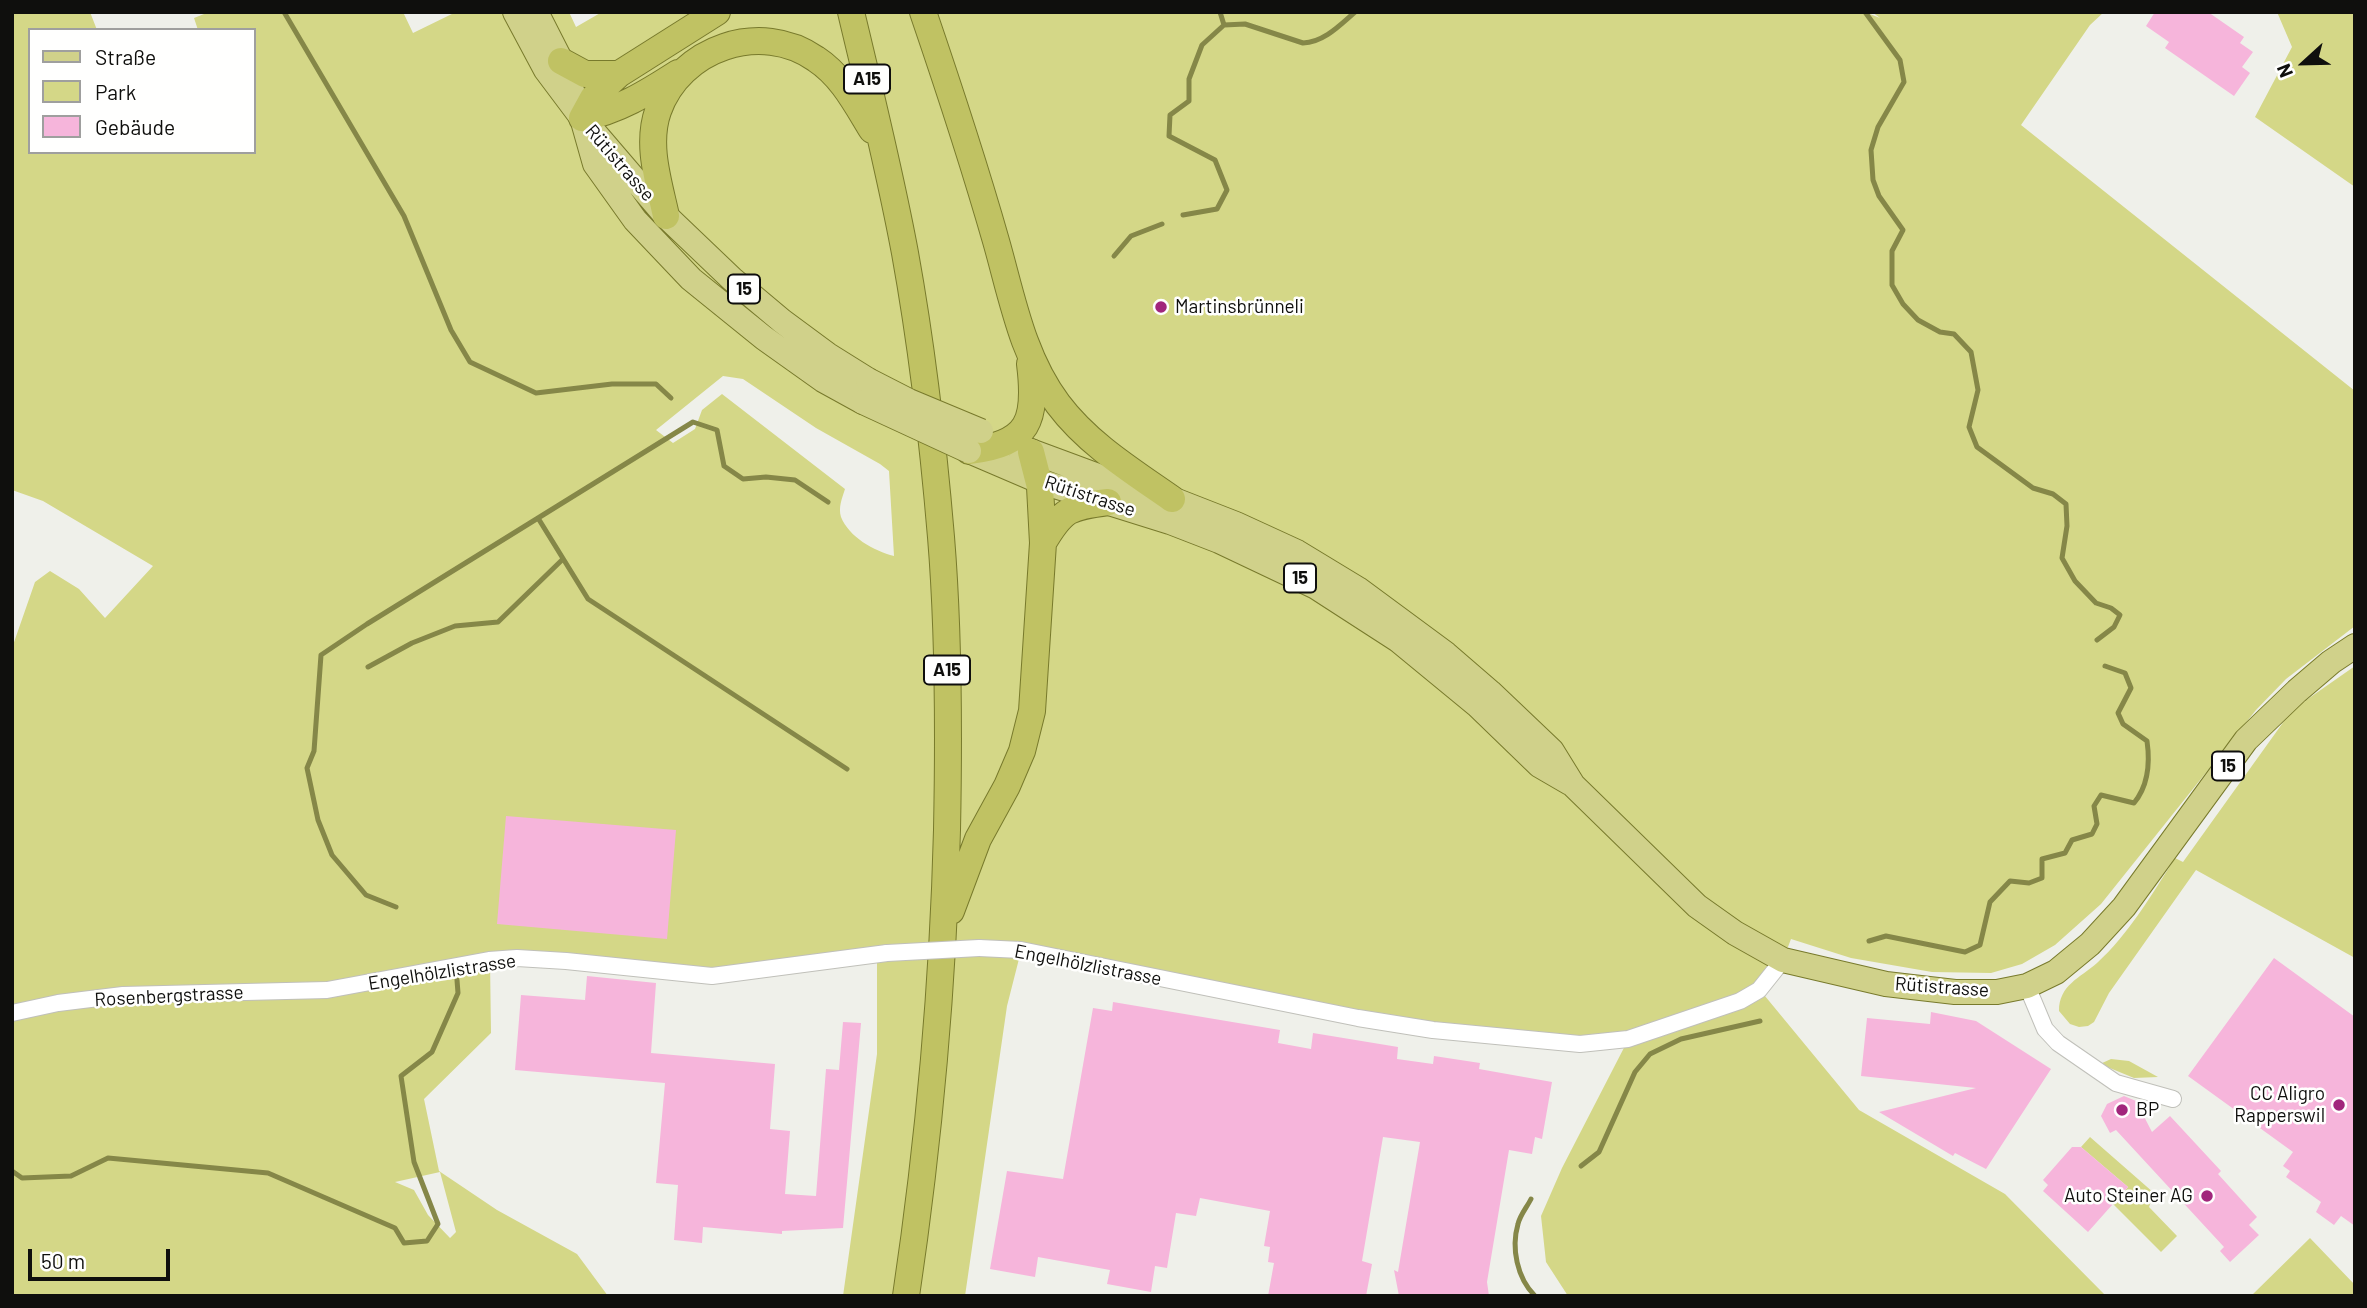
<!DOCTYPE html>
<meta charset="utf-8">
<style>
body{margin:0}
#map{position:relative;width:2367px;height:1308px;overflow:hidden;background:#eff0ea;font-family:Barlow,sans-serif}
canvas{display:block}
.frame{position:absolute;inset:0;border:14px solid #0f0f0d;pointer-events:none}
.legend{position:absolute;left:28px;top:28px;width:228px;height:126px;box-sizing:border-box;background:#fffffe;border:2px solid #9f9f9e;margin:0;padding:9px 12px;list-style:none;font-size:21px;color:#0f0f0d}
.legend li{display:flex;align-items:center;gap:14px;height:35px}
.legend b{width:35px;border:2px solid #9f9f9e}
.north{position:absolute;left:2269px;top:28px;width:70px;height:70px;-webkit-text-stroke:5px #fffffe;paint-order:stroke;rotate:248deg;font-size:19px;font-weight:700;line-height:28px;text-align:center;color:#0f0f0d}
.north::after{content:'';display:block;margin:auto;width:24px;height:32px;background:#0f0f0d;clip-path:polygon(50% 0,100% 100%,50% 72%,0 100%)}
.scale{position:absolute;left:28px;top:1249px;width:142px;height:32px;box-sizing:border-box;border:4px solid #0f0f0d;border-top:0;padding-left:9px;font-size:21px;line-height:24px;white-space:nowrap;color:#0f0f0d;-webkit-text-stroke:5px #fffffe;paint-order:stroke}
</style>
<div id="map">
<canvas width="2367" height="1308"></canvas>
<div class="frame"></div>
<ul class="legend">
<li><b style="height:9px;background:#d0d18a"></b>Straße</li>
<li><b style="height:19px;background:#d4d787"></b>Park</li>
<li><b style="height:19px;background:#f6b5db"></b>Gebäude</li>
</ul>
<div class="north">N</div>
<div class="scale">50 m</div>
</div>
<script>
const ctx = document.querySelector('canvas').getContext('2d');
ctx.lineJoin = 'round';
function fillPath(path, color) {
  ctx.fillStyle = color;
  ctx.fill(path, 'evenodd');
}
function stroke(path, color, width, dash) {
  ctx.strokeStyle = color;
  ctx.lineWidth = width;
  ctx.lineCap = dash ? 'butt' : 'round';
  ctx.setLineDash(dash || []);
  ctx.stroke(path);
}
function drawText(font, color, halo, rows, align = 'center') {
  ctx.font = font + ' Barlow,sans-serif';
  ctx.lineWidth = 5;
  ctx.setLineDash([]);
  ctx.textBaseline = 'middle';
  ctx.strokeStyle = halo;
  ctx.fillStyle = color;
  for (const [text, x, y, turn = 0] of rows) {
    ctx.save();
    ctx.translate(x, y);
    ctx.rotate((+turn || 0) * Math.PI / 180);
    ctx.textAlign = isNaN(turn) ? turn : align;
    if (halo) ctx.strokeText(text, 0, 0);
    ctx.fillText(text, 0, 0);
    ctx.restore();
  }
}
const green = new Path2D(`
 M12 12H90L97 30H30V152H254V30H198L194 18 209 12H403L413 33 456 12H569L576 27 602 12H1865L1880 18 1872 12H2104L2090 25 2021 125 2355 391V626L2286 679 2256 710 2101 904 2055 945 2022 964 1991 973 1932 972 1851 958 1791 939 1783 960 1760 990 1859 1110 2005 1194 2106 1296H1568L1546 1262 1541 1216 1562 1168 1628 1040 1494 1037 1021 951 1007 1006 965 1296H843L877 1054V954L712 976 490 961 491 1033 424 1099 439 1171 497 1210 577 1254 608 1296H12V648L35 582 50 571 79 589 105 618 153 566 43 501 12 490ZM723 376 743 379 816 428 880 464 889 471 894 556C874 551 849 537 841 517 838 508 842 498 845 489L722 394 702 410 695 429 673 443 656 430ZM440 1172 456 1232 450 1238 428 1215 414 1190 395 1182Z
 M2277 12H2355V187L2255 117 2292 47Z
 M2355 666V958L2196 870 2109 993 2094 1022 2088 1026 2079 1027 2070 1024 2059 1011C2059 985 2080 978 2097 963 2128 935 2153 893 2175 858L2183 862 2292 710Z
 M2111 1059 2129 1061 2158 1077 2134 1078 2100 1064Z
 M2090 1137 2154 1193 2149 1207 2177 1236 2161 1252 2113 1204 2128 1187 2081 1147Z
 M2310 1238 2355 1285V1296H2251Z`);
const stream = new Path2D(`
 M284 12 404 216 451 330 470 362 536 393 612 384H656L671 398
 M1220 12 1224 25
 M1865 12 1900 60 1904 82 1878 127 1871 150 1873 180 1879 196 1903 230 1892 251V285L1903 304 1918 320 1940 332 1954 334 1971 352 1978 390 1969 427 1977 447 2033 488 2053 494 2066 504 2067 526 2062 558 2075 581 2096 603 2111 608 2120 615 2114 627 2097 640
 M1183 215 1217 209 1227 190 1215 160 1169 136 1170 115 1189 101V79L1202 45 1224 25 1245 24 1303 43C1324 42 1340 25 1355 12
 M1114 256 1131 236 1162 224
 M538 518 588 599 847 769
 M368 667 412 643 455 626 498 622 563 559
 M396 907 366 895 332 855 318 820 307 768 314 751 321 655 367 624 693 422 717 430 724 466 743 479 766 477 795 480 828 502
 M1869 941 1886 936 1965 952 1980 945 1990 902 2010 881 2029 883 2042 878V859L2065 853 2072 840 2092 834 2097 824 2094 806 2101 795 2134 803C2148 786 2150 762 2147 741L2123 724 2118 713 2131 688 2125 673 2105 666
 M1581 1166 1599 1152 1635 1072 1650 1054 1681 1039 1760 1021
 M12 1171 22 1178 71 1176 108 1158 268 1173 395 1228 404 1243 427 1241 438 1224 414 1162 401 1076 432 1052 458 993 457 980
 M1531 1199C1527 1207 1520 1215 1518 1224 1511 1248 1517 1278 1535 1296`);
const building = new Path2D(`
 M2155 12H2208L2244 37 2240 43 2253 52 2242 67 2250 73 2234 96 2165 48 2169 42 2146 26Z
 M506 816 676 830 667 939 497 924Z
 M2274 958 2355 1017V1226L2341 1216 2334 1225 2316 1212 2321 1202 2286 1177 2290 1171 2283 1166 2293 1152 2188 1076Z
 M587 976 656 983 651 1053 775 1064 770 1129 790 1131 785 1194 816 1196 826 1069 839 1070 843 1022 861 1023 843 1228 782 1231V1234L703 1227 702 1243 674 1240 678 1185 656 1183 665 1083 515 1070 521 995 585 1000Z
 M1113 1002 1280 1030 1278 1043 1311 1049 1313 1033 1398 1047 1397 1059 1433 1064 1434 1056 1480 1063 1479 1069 1552 1082 1542 1139 1535 1137 1532 1154 1509 1150 1487 1282 1489 1296H1399L1394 1270 1398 1272 1420 1142 1383 1137 1362 1261 1372 1264 1366 1296H1268L1274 1263 1268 1262 1270 1247 1264 1246 1270 1211 1200 1198 1196 1216 1176 1213 1167 1268 1155 1266 1151 1292 1107 1284 1110 1270 1038 1257 1035 1277 990 1269 1007 1171 1063 1179 1093 1008 1112 1011Z
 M1931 1012 1976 1021 2051 1069 1986 1169 1955 1153 1953 1156 1879 1112 1976 1088 1861 1076 1867 1018 1930 1024Z
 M2124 1096 2136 1101 2152 1132 2170 1116 2221 1171 2218 1174 2257 1217 2249 1225 2259 1235 2230 1262 2220 1251 2224 1247 2116 1130 2110 1133 2101 1116 2107 1104Z
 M2072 1147H2081L2128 1187 2088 1232 2043 1191 2048 1185 2043 1180Z`);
const minor = new Path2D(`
 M979 948 1021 950 1358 1018 1433 1030 1580 1044 1628 1039 1740 1001 1759 990 1783 960
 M2027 986 2045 1029 2058 1043 2116 1083 2173 1099
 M12 1013 58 1003 123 995 327 990 489 960 517 958 566 961 712 976 887 953`);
const primary = new Path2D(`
 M515 12 546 70 582 118 666 216 732 279 782 321 828 355 868 380
 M536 12 561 61 582 118 595 164 635 220 691 279 764 338 823 380 863 402
 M1017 446 1125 486 1172 499 1236 524 1297 552 1358 589 1446 654 1490 692 1552 751 1573 785 1697 906 1735 933 1783 960 1886 984 1955 992H1997L2027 986 2056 972 2090 944 2124 907 2246 740 2297 691 2331 662 2355 646
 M969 451 1039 481 1170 522 1219 541 1316 587 1398 640 1477 705 1539 765 1570 783`);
const trunk = new Path2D(`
 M851 12C870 92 890 172 905 253 922 347 933 442 941 537 949 634 949 732 947 830 943 986 929 1141 906 1296
 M923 12C949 88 974 164 996 241 1012 297 1022 356 1058 404 1088 444 1132 471 1172 499
 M561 61 585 74H619
 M582 118 593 98 619 74 717 12
 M582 118C618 111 647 93 678 73
 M666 216C659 183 646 145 658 111 680 48 761 20 816 59 842 76 856 104 872 130
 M969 451C1030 444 1037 420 1030 364
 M1043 543C1063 509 1069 507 1108 502
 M951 911 978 839 1007 786 1022 751 1032 711 1043 543 1040 487 1031 452`);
const minorBridge = new Path2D(`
 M887 953 979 948`);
const primaryBridge = new Path2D(`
 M868 380 909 401 981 431
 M863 402 969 451`);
const markers = [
 [1161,307,7,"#a1267c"],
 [2339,1105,7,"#a1267c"],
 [2122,1110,7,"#a1267c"],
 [2207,1196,7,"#a1267c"]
];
const shields = [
 [867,79,46],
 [744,289,32],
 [1300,578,32],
 [947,670,46],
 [2228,766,32]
];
const shieldNames = [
 ["A15",867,79],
 ["15",744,289],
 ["15",1300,578],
 ["A15",947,670],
 ["15",2228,766]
];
const streetNames = [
 ["Rütistrasse",620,163,49],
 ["Rütistrasse",1090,496,18],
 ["Engelhölzlistrasse",1088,965,11],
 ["Engelhölzlistrasse",442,972,-9],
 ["Rütistrasse",1942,987,4],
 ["Rosenbergstrasse",169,996,-3]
];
const poiNames = [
 ["Martinsbrünneli",1175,307],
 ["CC Aligro",2325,1094,"right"],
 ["Rapperswil",2325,1116,"right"],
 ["BP",2136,1110],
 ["Auto Steiner AG",2193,1196,"right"]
];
fillPath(green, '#d4d787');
stroke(stream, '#858748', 5);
fillPath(building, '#f6b5db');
stroke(minor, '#c0c0ba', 18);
stroke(primary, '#787a2c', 26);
stroke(trunk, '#787a2c', 28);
stroke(minor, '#fff', 16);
stroke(primary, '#d0d18a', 24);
stroke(trunk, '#c0c263', 26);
stroke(minorBridge, '#c0c0ba', 18, []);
stroke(primaryBridge, '#787a2c', 26, []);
stroke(minorBridge, '#fff', 16);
stroke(primaryBridge, '#d0d18a', 24);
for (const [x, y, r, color] of markers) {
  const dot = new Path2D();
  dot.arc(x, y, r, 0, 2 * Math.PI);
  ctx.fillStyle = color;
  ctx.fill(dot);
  stroke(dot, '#fffffe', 2.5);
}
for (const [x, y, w] of shields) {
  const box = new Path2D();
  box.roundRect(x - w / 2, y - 14.5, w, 29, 5);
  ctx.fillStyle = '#fffffe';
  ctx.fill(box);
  stroke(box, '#0f0f0d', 2);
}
drawText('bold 18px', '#0f0f0d', null, shieldNames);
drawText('19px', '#0f0f0d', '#fffffe', streetNames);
drawText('19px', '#0f0f0d', '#fffffe', poiNames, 'left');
</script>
